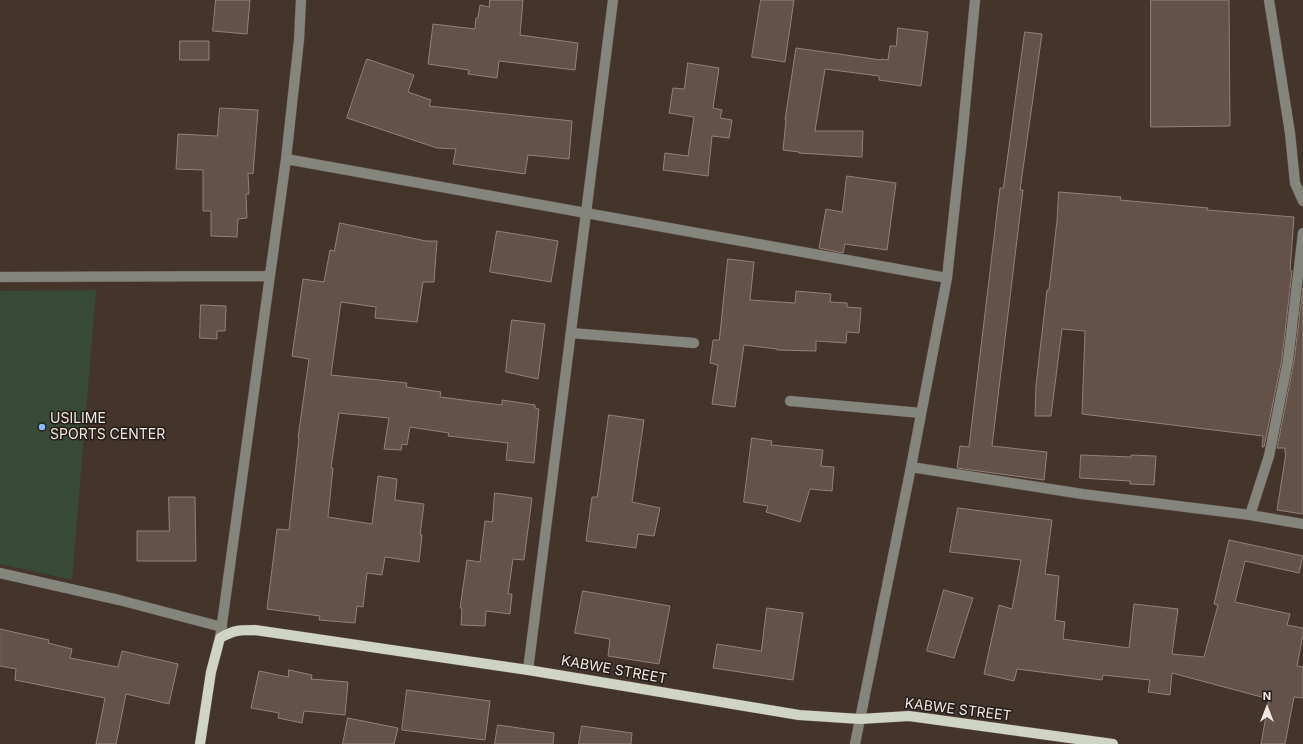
<!DOCTYPE html>
<style>
body{margin:0}
#map{position:relative;width:1303px;height:744px;overflow:hidden;background:#43342c;font-family:Inter,sans-serif}
canvas{display:block}
.north{position:absolute;left:1247px;top:688px;width:40px;height:40px;-webkit-text-stroke:3px #241d19;paint-order:stroke;rotate:0deg;font-size:11px;font-weight:700;line-height:16px;text-align:center;color:#f1e7e2}
.north::after{content:'';display:block;margin:auto;width:14px;height:18px;background:#f1e7e2;clip-path:polygon(50% 0,100% 100%,50% 72%,0 100%)}
</style>
<div id="map">
<canvas width="1303" height="744"></canvas>
<div class="north">N</div>
</div>
<script>
const ctx = document.querySelector('canvas').getContext('2d');
ctx.lineJoin = 'round';
function fillPath(path, color) {
  ctx.fillStyle = color;
  ctx.fill(path, 'evenodd');
}
function stroke(path, color, width, dash) {
  ctx.strokeStyle = color;
  ctx.lineWidth = width;
  ctx.lineCap = dash ? 'butt' : 'round';
  ctx.setLineDash(dash || []);
  ctx.stroke(path);
}
function drawText(font, color, halo, rows, align = 'center') {
  ctx.font = font + ' Inter,sans-serif';
  ctx.lineWidth = 3;
  ctx.setLineDash([]);
  ctx.textBaseline = 'middle';
  ctx.strokeStyle = halo;
  ctx.fillStyle = color;
  for (const [text, x, y, turn = 0] of rows) {
    ctx.save();
    ctx.translate(x, y);
    ctx.rotate((+turn || 0) * Math.PI / 180);
    ctx.textAlign = isNaN(turn) ? turn : align;
    if (halo) ctx.strokeText(text, 0, 0);
    ctx.fillText(text, 0, 0);
    ctx.restore();
  }
}
const green = new Path2D(`
 M96 290 72 580 0 564V291Z`);
const building = new Path2D(`
 M216 0H250L247 34 213 31Z
 M490 0H523L520 35 578 43 575 70 499 61 497 78 468 74 469 70 428 64 433 24 475 29 476 18H478L480 5 489 7Z
 M761 0H794L785 62 752 57Z
 M1151 0H1229L1230 126 1151 127Z
 M898 28 928 32 921 86 879 80V76L825 69 815 131H863L862 157 799 153V152L783 150 786 120H785L796 48 881 60V59L888 60 890 46H896Z
 M1025 32 1042 34 1020 190H1023L992 446 1047 452 1044 480 957 468 960 446 969 447 1000 188H1003Z
 M180 41H209V60H180Z
 M367 59 414 75 408 92 431 100 429 106 572 121 569 159 528 155 525 174 453 164 456 149 437 148 347 118Z
 M688 63 719 68 713 108 722 110 720 118 732 120 729 138 712 136 708 176 663 170 665 153 688 156 694 117 669 113 673 88 684 89Z
 M220 108 258 110 253 174 248 173 249 194H246L247 218 238 219 237 237 211 236V211H203V170L176 169 178 134 217 136Z
 M847 176 896 183 887 250 845 244 843 253 819 248 826 209 842 212Z
 M1059 192 1121 197 1120 200 1208 208 1207 210 1294 217 1290 270 1292 271 1282 359 1264 447H1262L1263 436 1082 414 1085 331 1062 329 1051 416H1035L1036 385 1047 290H1049L1057 221Z
 M340 223 426 241H437L434 282H423L417 322 375 318 376 307 341 302 331 375 407 383 406 387 441 392 440 397 502 405V400L535 405V408L539 409 534 463 506 460 508 443 448 436 449 433 410 427 407 445 402 444 401 450 384 449 389 418 339 413 331 468H333L328 517 372 524 378 476 397 479 395 500 424 504 420 535H422L419 562 385 557 382 575 367 573 363 607 357 606 355 623 319 620 320 616 267 609 277 529 289 530 299 438H298L309 359 292 356 303 279 324 282 330 250 334 251Z
 M497 231 558 241 551 282 490 272Z
 M728 259 754 262 750 300 795 303 796 291 831 294 830 302 847 303V307L861 308 859 333 847 332 846 343 816 341V351L777 350V349L744 345 735 407 712 404 718 365 710 363 713 340H719Z
 M1303 288V514L1277 510 1286 453H1285V448H1277L1294 361Z
 M201 305 226 306 225 331H217V339L200 338Z
 M512 320 545 324 538 379 506 372Z
 M609 415 644 420 632 502 660 508 654 536 638 534 636 548 586 541 592 497H597Z
 M752 438 772 441 771 445 823 450 821 466 834 467 832 491 810 489 800 522 766 512 768 506 744 502Z
 M1081 455 1131 457V455L1156 456 1154 485 1130 484V481L1080 478Z
 M495 493 532 498 524 560 513 559 508 594H512L510 614 486 611 485 626 461 625 462 608H460L467 560 480 562 485 521 492 522Z
 M169 497H195L196 561H137V531H169Z
 M958 508 1052 520 1045 574 1059 576 1055 620 1065 622 1063 639 1129 648 1134 604 1178 609 1172 654 1204 657 1218 605 1214 604 1229 540 1303 556 1299 573 1245 561 1235 602 1290 614 1287 625 1303 628V634L1297 666 1303 667V698L1294 697 1285 744H1261L1269 699 1172 673 1170 695 1148 692 1150 680 1103 675 1102 680 1017 669 1014 681 984 674 999 605 1012 609 1021 560 950 552Z
 M944 590 973 598 954 658 927 651Z
 M583 591 670 606 659 664 608 656 610 639 575 633Z
 M767 608 803 613 793 680 713 668 717 644 761 651Z
 M0 629 49 640 48 643 72 649 70 658 118 667 122 651 178 664 169 704 126 694 116 744H96L105 698 15 680 16 669 0 666Z
 M289 670 312 675 311 679 348 682 345 715 304 711 302 723 278 718 279 713 251 708 259 671 288 677Z
 M407 690 490 701 485 740 402 730Z
 M348 718 398 728 394 744H343Z
 M498 725 554 733 553 744H495Z
 M582 726 632 733 631 744H579Z`);
const minor = new Path2D(`
 M1269 0 1290 133 1295 183 1303 201
 M286 159 947 278
 M0 277 269 276
 M571 333 694 343
 M790 401 921 413
 M911 467 1082 494 1250 515 1303 524
 M1250 515 1269 456 1288 360 1303 233
 M0 573 119 600 222 627
 M220 638 286 159 299 40 301 0
 M528 670 613 0
 M855 744 911 467 947 278 962 139 975 0`);
const major = new Path2D(`
 M200 744 211 672 220 638C234 630 239 630 255 630L528 670 799 715 860 719 909 716 1113 744`);
const markers = [
 [42,427,4,"#83bcfa"]
];
const poiNames = [
 ["USILIME",50,419],
 ["SPORTS CENTER",50,435]
];
const streetNames = [
 ["KABWE STREET",614,670,10],
 ["KABWE STREET",958,710,7]
];
fillPath(green, '#384937');
fillPath(building, '#63524a');
stroke(building, '#918076', 1);
stroke(minor, '#5f5149', 11);
stroke(major, '#5f5149', 11);
stroke(minor, '#84867e', 10);
stroke(major, '#d0d4c4', 10);
for (const [x, y, r, color] of markers) {
  const dot = new Path2D();
  dot.arc(x, y, r, 0, 2 * Math.PI);
  ctx.fillStyle = color;
  ctx.fill(dot);
  stroke(dot, '#241d19', 1.5);
}
drawText('14px', '#f1e7e2', '#241d19', poiNames, 'left');
drawText('14px', '#f1e7e2', '#241d19', streetNames);
</script>
